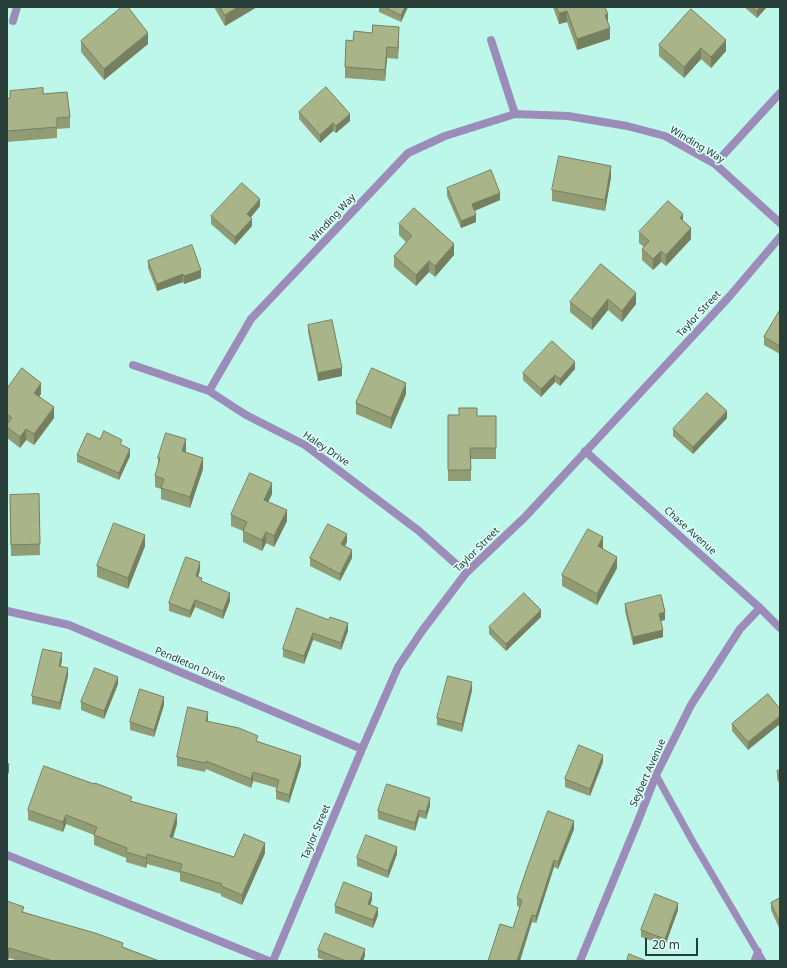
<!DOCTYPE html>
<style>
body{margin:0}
#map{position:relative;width:787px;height:968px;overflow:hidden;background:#bcf7ea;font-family:"Noto Sans",sans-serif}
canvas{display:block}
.frame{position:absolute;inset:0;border:8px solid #273e39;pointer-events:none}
.scale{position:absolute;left:645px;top:938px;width:53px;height:18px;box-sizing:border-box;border:2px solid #273e39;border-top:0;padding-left:5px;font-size:12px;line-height:14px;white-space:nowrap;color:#273e39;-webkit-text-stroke:3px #dcfff7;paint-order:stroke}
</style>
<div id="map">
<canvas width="787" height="968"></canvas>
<div class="frame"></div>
<div class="scale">20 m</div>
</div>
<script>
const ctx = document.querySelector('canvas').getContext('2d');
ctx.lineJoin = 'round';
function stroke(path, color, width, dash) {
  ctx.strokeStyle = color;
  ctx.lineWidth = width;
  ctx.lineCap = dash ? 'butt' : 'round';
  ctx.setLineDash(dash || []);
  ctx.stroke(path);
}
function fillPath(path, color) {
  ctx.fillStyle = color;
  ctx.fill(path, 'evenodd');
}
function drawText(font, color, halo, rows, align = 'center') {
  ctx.font = font + ' "Noto Sans",sans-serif';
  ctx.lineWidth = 3.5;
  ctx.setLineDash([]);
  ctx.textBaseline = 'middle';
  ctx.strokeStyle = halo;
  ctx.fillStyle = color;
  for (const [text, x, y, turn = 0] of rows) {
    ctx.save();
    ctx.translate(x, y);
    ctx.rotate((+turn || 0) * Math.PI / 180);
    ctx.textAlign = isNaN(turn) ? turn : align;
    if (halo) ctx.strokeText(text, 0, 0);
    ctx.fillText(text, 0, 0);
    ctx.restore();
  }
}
const service = new Path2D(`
 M656 775 693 842 763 961
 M754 961 758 951`);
const minor = new Path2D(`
 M13 21 17 7
 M491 40 515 114
 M715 164 780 93
 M133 365 209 391 246 415 305 445 419 531 466 573
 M209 391 251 319 408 153 445 136 515 114 568 116 627 126 665 136 715 164 780 223
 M585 451 760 608 780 628
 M7 611 69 625 362 749
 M7 855 269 961
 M273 961 362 749 398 667 422 631 466 573 525 517 729 297 780 237
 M580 961 638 821 656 775 691 705 740 629 760 608`);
const wall = new Path2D(`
 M214 7H257L225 26Z
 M379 7H408L401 22 379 12Z
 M553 7H605L610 39 577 50 567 22 559 24Z
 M744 7H767L757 18Z
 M691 9 726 51 711 68 701 59 684 78 659 56V45Z
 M399 38 398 59 387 58 385 81 345 78V67L353 41Z
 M81 41 148 44 104 80 81 52Z
 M10 91 43 94 70 117V128L57 129V138L7 142V99L10 98Z
 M299 112 350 121 336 133 333 131 320 143 299 119Z
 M611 177 605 211 552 201V190Z
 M447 188 500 200 474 211 476 222 461 228 447 196Z
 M260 206 250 218 252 226 235 245 211 224V216Z
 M683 221 691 239 666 266 661 262 653 270 642 260V249L644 247 639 243V232Z
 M399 224 454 255 435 277 429 272 416 286 394 267V256L406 242 399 235Z
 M148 261 201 278 184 284 183 282 157 291 148 268Z
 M636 293V304L622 322 608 310 592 330 570 312V302Z
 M780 310V354L764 345V337Z
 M308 325 342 376 318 381 308 332Z
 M575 369 560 386 555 382 541 397 523 380V373Z
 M7 389 41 394 39 396 54 418 34 445 26 440 20 448 7 438Z
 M406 394 391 429 356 414V403Z
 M448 415 477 416H496V459H471V481H448Z
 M727 418 693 454 673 436V429Z
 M100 439 130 456 119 480 77 462V455Z
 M186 450V452L203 469 190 508 161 499V489L155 487V476L158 467V458Z
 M39 494 40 555 11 556 10 506Z
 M272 494 268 502 287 521 274 547 266 543 262 551 243 542V531L231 526V515Z
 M347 542 345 546 352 558 340 581 310 566V558Z
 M145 546 128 589 97 577V566Z
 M603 548V549L617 568 597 605 562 586V575Z
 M200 570 198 577 202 582 230 601 223 619 195 607 190 618 169 611V603Z
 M625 604 665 620 661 621 663 637 633 645 625 611Z
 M541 617 506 651 489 634V627Z
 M329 620 348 631 341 650 313 640 304 664 283 657V649Z
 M62 661 60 667 68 676 60 710 32 704V696Z
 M118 684 104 719 81 710V702Z
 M472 690 462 732 437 725V718Z
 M768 694 748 750 732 731V724Z
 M164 705 154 737 130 730V722Z
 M208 721 258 742 301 765 289 803 276 799V791L277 788 253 781 251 788 206 769 205 772 177 766V757Z
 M603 762 590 796 565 787V779Z
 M780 770V785L777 779V771Z
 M132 801 177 824 173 838 234 857 265 853 242 905 221 896V894L180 881V873L147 864 146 868 126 862V858L94 845V835L66 824 63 832 28 820V810Z
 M430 806 426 819 419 817 415 831 378 819V811Z
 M574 829 558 869 554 867 536 923 532 922 513 928 520 907 517 906V898Z
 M397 854 388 878 357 866V858Z
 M780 898V930L771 910V903Z
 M372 900 370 905 378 915 373 928 335 913V906Z
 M7 901 24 912 123 947 159 961H19L9 958 8 961H7Z
 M678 910 665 946 641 937V930Z
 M318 950 365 956 363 961H327L318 958Z`);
const shadedWall = new Path2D(`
 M238 7H257L225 26V15Z
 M405 7H408L401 22V15Z
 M760 7H767L757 18V11Z
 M567 11V22L559 24V13Z
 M608 14V25L605 15Z
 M399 27V38L398 59V48Z
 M610 28V39L577 50V39Z
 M148 33V44L104 80V69Z
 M726 40V51L711 68V57Z
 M387 47V58L385 81V70Z
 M701 48V59L684 78V67Z
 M350 114V121L336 133V126Z
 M333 123V131L320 143V135Z
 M611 166V177L605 211V200Z
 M500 193V200L472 212V204Z
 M260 199V206L247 222V214Z
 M683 214V225L680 218Z
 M476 215V222L461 228V221Z
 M252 219V226L235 245V237Z
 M691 228V239L666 266V255Z
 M454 244V255L435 277V266Z
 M661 251V262L653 270V259Z
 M429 261V272L416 286V275Z
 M201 270V278L184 284V276Z
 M183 274V282L157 291V284Z
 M636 293V304L622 322V311Z
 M608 299V310L592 330V319Z
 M575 362V369L560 386V379Z
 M342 368V376L318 381V373Z
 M555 375V382L541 397V389Z
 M41 383V394L34 404V393Z
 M406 383V394L391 429V418Z
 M54 407V418L34 445V434Z
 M727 411V418L693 454V447Z
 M26 429V440L20 448V437Z
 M186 439V450L182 462V451Z
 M130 449V456L119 480V473Z
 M203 458V469L190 508V497Z
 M272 483V494L264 511V500Z
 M287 510V521L274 547V536Z
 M266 532V543L262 551V540Z
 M347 534V542L341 552V544Z
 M145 535V546L128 589V578Z
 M603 537V548L598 557V546Z
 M352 550V558L340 581V574Z
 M617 557V568L597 605V594Z
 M200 562V570L196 583V576Z
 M230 593V601L223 619V611Z
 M195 600V607L190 618V611Z
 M541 610V617L506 651V644Z
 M665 612V620L659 621V614Z
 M348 623V631L341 650V643Z
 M663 630V637L633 645V637Z
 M313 633V640L304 664V656Z
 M62 653V661L59 674V666Z
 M68 668V676L60 710V703Z
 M118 677V684L104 719V711Z
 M472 682V690L462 732V724Z
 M164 697V705L154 737V730Z
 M208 712V721L206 730V721Z
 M780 716V724L748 750V742Z
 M603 755V762L590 796V789Z
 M301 756V765L289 803V795Z
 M9 764V772L7 777V770Z
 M253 772V781L251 788V779Z
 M430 798V806L426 819V812Z
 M419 810V817L415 831V823Z
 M177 814V824L170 847V837Z
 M66 815V824L63 832V822Z
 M574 821V829L558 869V862Z
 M265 843V853L242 905V895Z
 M397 847V854L388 878V871Z
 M147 854V864L146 868V858Z
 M554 860V867L536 923V916Z
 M372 893V900L368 911V904Z
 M678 903V910L665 946V939Z
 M378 908V915L373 928V920Z
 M532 915V922L520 961H517Z
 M9 948V958L7 961V952Z
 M365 949V956L363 961H360Z`);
const building = new Path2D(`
 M122 7H128L148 33 104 69 81 41Z
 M220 7H238L225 15Z
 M385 7H405L401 15Z
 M557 7H605L608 14 605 15 610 28 577 39 567 11 559 13Z
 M753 7H760L757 11Z
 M691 9 726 40 711 57 701 48 684 67 659 45Z
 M373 25 399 27 398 48 387 47 385 70 345 67 346 40 353 41 354 31 372 33Z
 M326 87 350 114 336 126 333 123 320 135 299 112Z
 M43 88V94L67 92 70 117 57 118V127L7 131V99L10 98V91Z
 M559 156 611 166 605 200 552 190Z
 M491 170 500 193 472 204 476 215 461 221 447 188Z
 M242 183 260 199 247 214 252 219 235 237 211 216Z
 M668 201 683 214 680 218 691 228 666 255 661 251 653 259 642 249 649 241 639 232Z
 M414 208 454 244 435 266 429 261 416 275 394 256 412 236 399 224Z
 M192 245 201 270 184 276 183 274 157 284 148 261Z
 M601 264 636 293 622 311 608 299 592 319 570 302Z
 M780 310V346L764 337Z
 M332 320 342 368 318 373 308 325Z
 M552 341 575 362 560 379 555 375 541 389 523 373Z
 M22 368 41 383 34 393 54 407 34 434 26 429 20 437 7 427V424L12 418 7 414V389Z
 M372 368 406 383 391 418 356 403Z
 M707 393 727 411 693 447 673 429Z
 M459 408H477V416H496V448H470L471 470H448V415H459Z
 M104 431 122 440 120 444 130 449 119 473 77 455 87 433 100 439Z
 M166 433 186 439 182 451 203 458 190 497 161 488 164 479 155 476 160 458H158Z
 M250 473 272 483 264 500 287 510 274 536 266 532 262 540 243 531 247 522 231 515Z
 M39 494 40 544 11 545 10 495Z
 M114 523 145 535 128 578 97 566Z
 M328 524 347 534 341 544 352 550 340 574 310 558Z
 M588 529 603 537 598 546 617 557 597 594 562 575Z
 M186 557 200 562 196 576 202 578 201 581 230 593 223 611 195 600 190 611 169 603Z
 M524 593 541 610 506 644 489 627Z
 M661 595 665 612 659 614 663 630 633 637 625 604Z
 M297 608 329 620 330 617 348 623 341 643 313 633 304 656 283 649Z
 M43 649 62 653 59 666 68 668 60 703 32 696Z
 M95 668 118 677 104 711 81 702Z
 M448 676 472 682 462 724 437 718Z
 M140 689 164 697 154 730 130 722Z
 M768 694 780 709V716L748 742 732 724Z
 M188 707 208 712 206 721 239 728 258 736 256 741 301 756 289 795 276 791 279 780 253 772 251 779 206 761 205 763 177 757Z
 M579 745 603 755 590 789 565 779Z
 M7 763 9 764 7 770Z
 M44 766 94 784 95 783 132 797 130 801 177 814 170 837 234 857 244 834 265 843 242 895 221 886 222 884 180 871 182 864 147 854 146 858 126 852 127 848 94 835 97 827 66 815 63 822 28 810Z
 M780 770V778L777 771Z
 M387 784 430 798 426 812 419 810 415 823 378 811Z
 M548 811 574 821 558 862 554 860 536 916 532 915 517 961H488L500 924 513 928 522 900 517 898 526 871Z
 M366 835 397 847 388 871 357 858Z
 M344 882 372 893 368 904 378 908 373 920 335 906Z
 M655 894 678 903 665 939 641 930Z
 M780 898V923L771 903Z
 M7 901 24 907 22 912 95 933 123 943 122 947 159 961H53L9 948 7 952Z
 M325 933 365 949 360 961H346L318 950Z
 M629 954 647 961H627Z`);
const streetNames = [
 ["Winding Way",697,145,31],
 ["Winding Way",333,218,-47],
 ["Taylor Street",699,314,-47],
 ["Haley Drive",326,449,34],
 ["Chase Avenue",690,531,42],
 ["Taylor Street",477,550,-45],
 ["Pendleton Drive",190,665,23],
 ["Seybert Avenue",648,773,-66],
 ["Taylor Street",316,832,-67]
];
stroke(service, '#9b8cb9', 7);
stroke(minor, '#9b8cb9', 8);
fillPath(wall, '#919c75');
fillPath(shadedWall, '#767f5f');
fillPath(building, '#a9b588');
stroke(building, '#767f5f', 1);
drawText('10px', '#273e39', '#dcfff7', streetNames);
</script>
